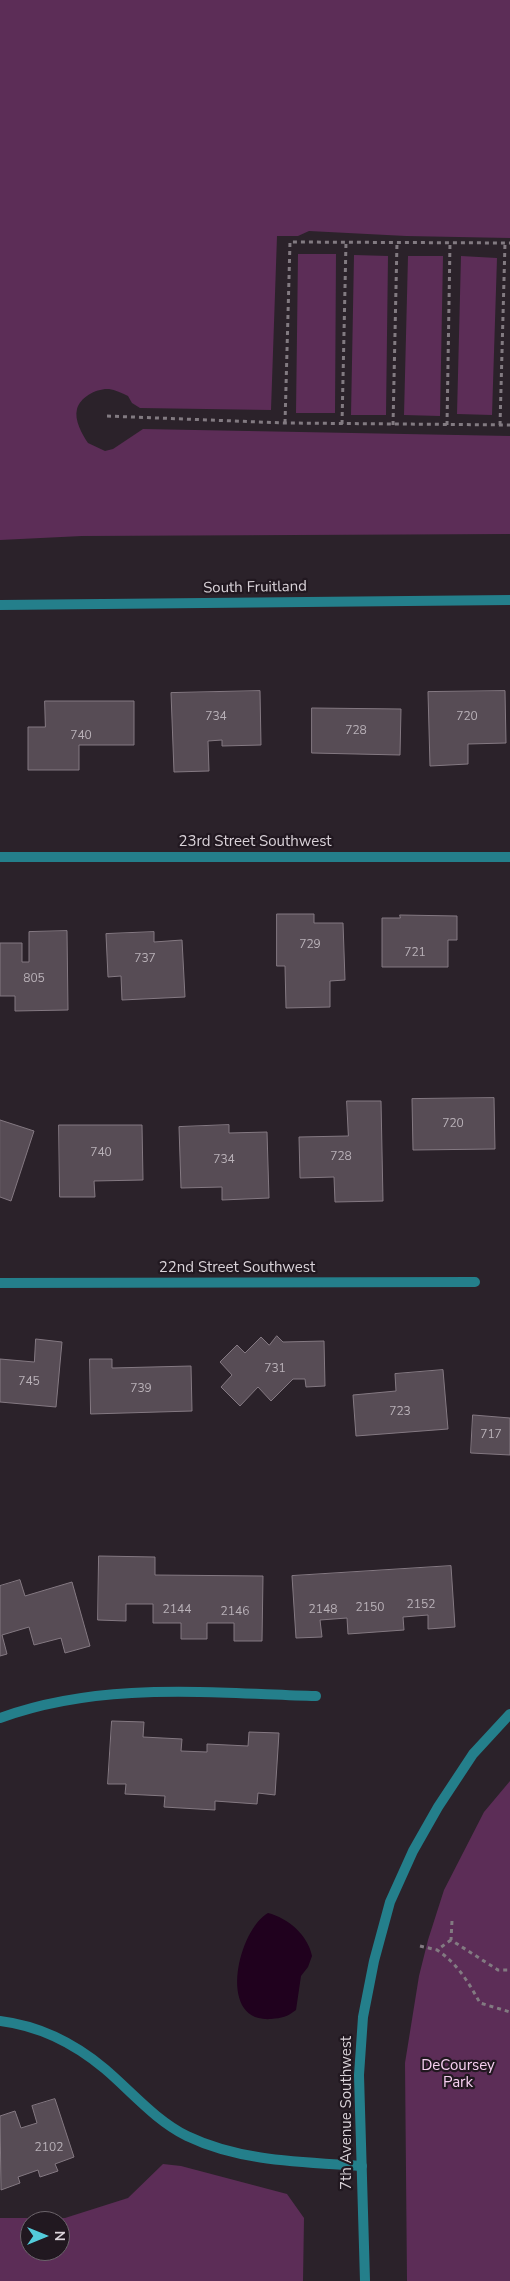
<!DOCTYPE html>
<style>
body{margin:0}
#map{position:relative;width:510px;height:2281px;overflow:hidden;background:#2b222a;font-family:"Nunito Sans",sans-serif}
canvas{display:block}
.north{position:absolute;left:20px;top:2211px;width:50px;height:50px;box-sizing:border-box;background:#211820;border:1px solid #6b636a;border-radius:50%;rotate:90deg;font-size:14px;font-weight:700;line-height:20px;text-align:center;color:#dad3d9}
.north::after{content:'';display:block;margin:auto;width:18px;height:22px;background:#53cbda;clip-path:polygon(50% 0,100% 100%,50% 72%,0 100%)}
</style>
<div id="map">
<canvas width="510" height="2281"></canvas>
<div class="north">N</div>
</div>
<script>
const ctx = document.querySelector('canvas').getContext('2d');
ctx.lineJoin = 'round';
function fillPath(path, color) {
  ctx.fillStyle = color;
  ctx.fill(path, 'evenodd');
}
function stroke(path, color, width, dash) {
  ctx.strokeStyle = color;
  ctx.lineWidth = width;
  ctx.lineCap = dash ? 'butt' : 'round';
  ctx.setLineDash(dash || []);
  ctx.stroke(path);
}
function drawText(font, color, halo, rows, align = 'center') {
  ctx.font = font + ' "Nunito Sans",sans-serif';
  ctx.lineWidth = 4.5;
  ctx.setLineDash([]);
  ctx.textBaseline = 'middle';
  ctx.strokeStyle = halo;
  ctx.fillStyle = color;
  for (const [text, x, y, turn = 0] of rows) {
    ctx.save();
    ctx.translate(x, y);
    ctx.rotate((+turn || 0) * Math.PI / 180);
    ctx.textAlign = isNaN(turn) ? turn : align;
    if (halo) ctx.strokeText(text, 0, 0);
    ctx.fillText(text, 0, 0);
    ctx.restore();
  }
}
const green = new Path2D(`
 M0 0H510V238L406 236 309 231 298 236H277L271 410 140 408 132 403 128 396C122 393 115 390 109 389 97 388 80 397 77 409 74 420 82 434 88 443L105 451 113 449 143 429 510 436V534L82 536 0 540Z
 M298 254H336L335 413H296Z
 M354 255 388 256 386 415H351Z
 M408 256H443L440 416 404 415Z
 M461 256 497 258 492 415 457 414Z
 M510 1781V2281H407L405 2063 419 1976 428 1940 444 1890 484 1812Z
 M163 2164 181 2166 287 2194 304 2218 303 2281H0V2218H65L128 2198ZM30 2221H60V2251H30Z`);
const water = new Path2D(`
 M268 1913C288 1918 308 1935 312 1956L308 1967 301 1976 296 2010C287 2017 282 2018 271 2019 216 2023 238 1930 268 1913Z`);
const building = new Path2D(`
 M260 691 261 745 222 746V740L208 741 209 771 174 772 171 693Z
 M505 691 506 743 468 744V764L430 766 428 692Z
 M45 701H134V745H79V770H28V727H45Z
 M312 708 401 709 400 755 312 753Z
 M277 914H314V923H343L345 980 330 981V1007L286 1008 285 966H277Z
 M400 915 457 916V940H448V967H382V918H400Z
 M67 931 68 1010 15 1011V996H0V943H22V962H29V932Z
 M154 932V942L182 940 185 997 122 1000 121 976 108 977 106 934Z
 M494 1098 495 1149 413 1150 412 1099Z
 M347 1101H381L383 1201 335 1202 334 1177 300 1178 299 1137 348 1136Z
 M0 1120 34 1131 11 1201 0 1197Z
 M59 1125H142L143 1180 94 1181 95 1197H60Z
 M229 1125V1133L267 1132 269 1198 222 1200V1187L181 1188 179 1127Z
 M277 1336 283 1342 324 1341 325 1386 306 1387 305 1379H293L271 1401 258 1387 240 1406 221 1387 232 1375 220 1362 237 1345 245 1353 261 1337 269 1345Z
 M36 1339 62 1342 56 1407 0 1402V1359L34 1362Z
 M90 1359H112V1368L191 1366 192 1411 91 1414Z
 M443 1370 448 1429 356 1436 353 1395 396 1391 395 1374Z
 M473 1415 510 1418V1455L471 1453Z
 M99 1556 155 1557V1575L263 1576 262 1641H234V1623H207V1639H181V1623H153V1604H126V1621L98 1620Z
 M451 1566 455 1627 428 1629V1615L403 1617 404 1630 348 1634 347 1618 320 1620 322 1637 296 1638 292 1576Z
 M20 1580 25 1596 72 1582 90 1646 65 1653 61 1638 34 1645 29 1627 2 1635 7 1654 0 1656V1586Z
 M112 1721 144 1722 143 1737 182 1739 181 1751 207 1752V1744L248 1746 249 1732 279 1733 275 1795 258 1793 257 1804 215 1801V1810L164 1807 165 1796 125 1794 126 1784H108Z
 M55 2099 74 2157 55 2164 58 2171 40 2177 38 2170 18 2177 20 2183 1 2190 0 2116 15 2111 21 2128 37 2123 32 2106Z`);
const path = new Path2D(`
 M107 416 285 423 510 425
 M285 423 290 242 510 243
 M342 424 346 242
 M393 425 397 242
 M447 425 450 243
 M500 425 505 243
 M452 1921 451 1940 498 1970H510
 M451 1940 437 1950C457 1963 469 1983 480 2003L510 2012
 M420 1946 437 1950`);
const service = new Path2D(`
 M0 1718C101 1681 210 1693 316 1696
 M0 2021C41 2026 74 2043 105 2069 132 2092 155 2120 187 2136 241 2162 303 2162 362 2166`);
const minor = new Path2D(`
 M0 857H510
 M0 1283 475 1282`);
const tertiary = new Path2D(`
 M0 605 510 600
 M365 2281 359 2075 363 2017 374 1961 390 1902 413 1851 438 1807 473 1754 510 1714`);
const numberNames = [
 ["734",216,717],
 ["720",467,717],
 ["728",356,731],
 ["740",81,736],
 ["729",310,945],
 ["721",415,953],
 ["737",145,959],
 ["805",34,979],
 ["720",453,1124],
 ["740",101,1153],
 ["728",341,1157],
 ["734",224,1160],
 ["731",275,1369],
 ["745",29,1382],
 ["739",141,1389],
 ["723",400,1412],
 ["717",491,1435],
 ["2152",421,1605],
 ["2150",370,1608],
 ["2144",177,1610],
 ["2148",323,1610],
 ["2146",235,1612],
 ["2102",49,2148]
];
const streetNames = [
 ["South Fruitland",255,588,-1],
 ["23rd Street Southwest",255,842],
 ["22nd Street Southwest",237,1268],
 ["7th Avenue Southwest",347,2113,-90]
];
const parkNames = [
 ["DeCoursey",458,2066],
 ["Park",458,2083]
];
fillPath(green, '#5c2d57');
fillPath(water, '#20011e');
fillPath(building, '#574c55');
stroke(building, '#847982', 1);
stroke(path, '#827a81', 3, [4, 4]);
stroke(service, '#247f8b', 10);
stroke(minor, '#247f8b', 10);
stroke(tertiary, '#247f8b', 10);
drawText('12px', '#b9b1b8', null, numberNames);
drawText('15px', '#dad3d9', '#211820', streetNames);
drawText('15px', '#f7d0f1', '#211820', parkNames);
</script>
